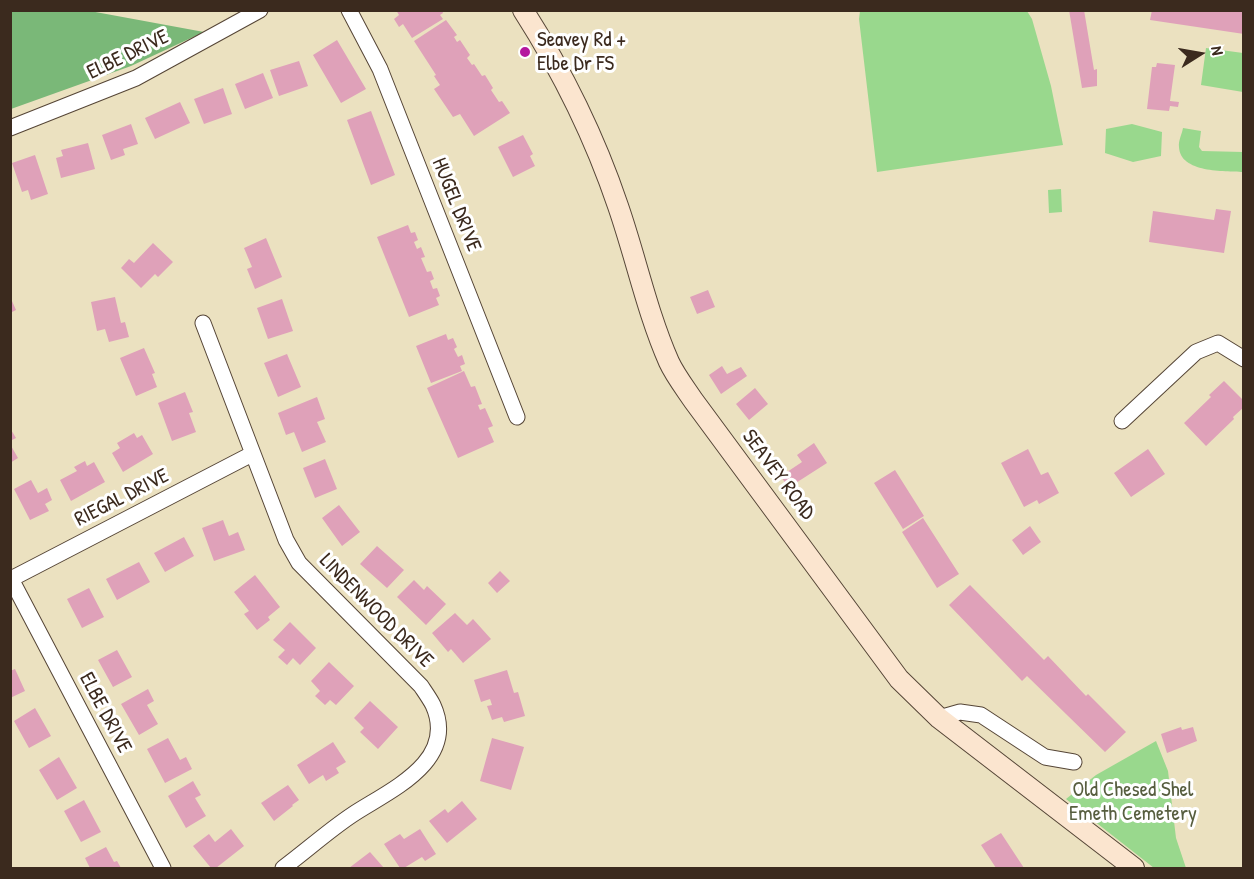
<!DOCTYPE html>
<style>
body{margin:0}
#map{position:relative;width:1254px;height:879px;overflow:hidden;background:#ebe1c0;font-family:"Patrick Hand",sans-serif}
canvas{display:block}
.frame{position:absolute;inset:0;border:12px solid #3b2a1e;pointer-events:none}
.north{position:absolute;left:1170px;top:24px;width:60px;height:60px;-webkit-text-stroke:4px #fff;paint-order:stroke;rotate:79deg;font-size:16px;font-weight:700;line-height:24px;text-align:center;color:#3b2a1e}
.north::after{content:'';display:block;margin:auto;width:21px;height:27px;background:#3b2a1e;clip-path:polygon(50% 0,100% 100%,50% 72%,0 100%)}
</style>
<div id="map">
<canvas width="1254" height="879"></canvas>
<div class="frame"></div>
<div class="north">N</div>
</div>
<script>
const ctx = document.querySelector('canvas').getContext('2d');
ctx.lineJoin = 'round';
function fillPath(path, color) {
  ctx.fillStyle = color;
  ctx.fill(path, 'evenodd');
}
function stroke(path, color, width, dash) {
  ctx.strokeStyle = color;
  ctx.lineWidth = width;
  ctx.lineCap = dash ? 'butt' : 'round';
  ctx.setLineDash(dash || []);
  ctx.stroke(path);
}
function drawText(font, color, halo, rows, align = 'center') {
  ctx.font = font + ' "Patrick Hand",sans-serif';
  ctx.lineWidth = 6;
  ctx.setLineDash([]);
  ctx.textBaseline = 'middle';
  ctx.strokeStyle = halo;
  ctx.fillStyle = color;
  for (const [text, x, y, turn = 0] of rows) {
    ctx.save();
    ctx.translate(x, y);
    ctx.rotate((+turn || 0) * Math.PI / 180);
    ctx.textAlign = isNaN(turn) ? turn : align;
    if (halo) ctx.strokeText(text, 0, 0);
    ctx.fillText(text, 0, 0);
    ctx.restore();
  }
}
const green = new Path2D(`
 M860 11H1027L1032 19 1051 86 1063 145 877 172 859 19Z
 M1206 48 1243 53V92L1201 85Z
 M1132 124 1162 132 1161 156 1133 162 1105 153 1106 129Z
 M1183 128 1201 131 1199 147 1202 151 1243 152V172C1225 171 1180 173 1179 147 1178 141 1182 134 1183 128Z
 M1061 189 1062 212 1049 213 1048 190Z
 M1156 741 1168 771 1176 838 1186 868H1154L1066 799 1096 775Z`);
const forest = new Path2D(`
 M10 11H90L204 32 131 66 11 109Z`);
const building = new Path2D(`
 M396 10H442L443 13 440 15 443 19 412 38 403 24 399 27 394 19 399 15Z
 M1069 10H1084L1094 70 1097 69V86L1082 88Z
 M1152 10H1244V34L1150 20Z
 M446 20 457 35 454 37 457 42 460 40 470 55 467 58 472 65 474 64 482 76 485 75 493 88 491 90 499 102 502 101 510 113 474 136 460 114 453 117 434 89 440 85 434 76 436 75 414 41Z
 M337 40 366 89 341 103 313 55Z
 M299 61 308 86 279 96 270 70Z
 M1157 63 1175 65 1170 101 1179 102 1178 107 1170 106 1169 111 1147 109 1152 67H1156Z
 M263 73 273 98 245 109 235 84Z
 M223 88 232 114 204 124 194 99Z
 M180 102 190 123 155 139 145 118Z
 M371 111 395 175 371 185 347 120Z
 M131 124 138 144 123 149 125 155 111 160 102 135Z
 M523 135 533 154 530 156 535 166 513 177 498 147Z
 M88 143 95 169 61 178 56 158 63 156 61 150Z
 M35 155 48 194 31 200 28 190 22 192 12 163Z
 M1216 209 1231 211 1224 253 1149 242 1153 211 1214 220Z
 M408 225 411 233 415 232 418 240 414 242 417 249 421 247 425 257 421 258 427 272 431 271 434 279 430 281 433 289 437 288 440 296 436 298 439 305 409 317 377 237Z
 M266 238 282 277 255 289 247 269 252 267 244 248Z
 M153 243 173 262 158 277 155 274 141 288 121 268 129 259 134 263Z
 M708 290 715 307 697 314 690 297Z
 M115 297 121 323 125 322 129 337 109 342 105 329 97 331 91 302Z
 M282 299 293 331 268 339 257 308Z
 M12 301 16 310 10 313V302Z
 M446 334 448 340 453 338 457 347 454 349 458 357 462 355 465 364 460 366 462 371 431 383 416 346Z
 M144 348 155 373 152 374 157 387 136 396 120 358Z
 M287 354 301 387 278 397 264 363Z
 M722 366 727 374 741 367 747 376 721 394 709 375Z
 M464 371 471 387 475 386 482 404 478 405 480 410 485 408 493 426 488 428 494 442 458 458 427 388Z
 M1224 381 1244 401V407L1233 417 1234 419 1206 446 1184 423 1211 397 1209 395Z
 M755 388 768 404 749 420 736 404Z
 M185 392 193 412 189 413 196 432 172 441 158 403Z
 M317 397 325 419 317 422 326 442 302 452 294 432 286 435 278 413Z
 M10 428 16 438 10 441Z
 M134 433 137 438 142 435 153 454 123 472 112 453 120 448 117 443Z
 M814 443 827 463 788 488 781 476 802 462 797 455Z
 M10 444 18 458 10 463Z
 M1028 449 1041 475 1048 472 1059 493 1039 504 1037 500 1024 507 1001 463Z
 M1148 449 1165 474 1131 497 1114 473Z
 M325 459 337 489 315 498 303 468Z
 M85 461 87 466 94 462 105 482 71 501 60 480 77 471 74 467Z
 M895 470 924 516 903 529 874 483Z
 M31 480 38 493 47 488 52 500 45 504 49 511 30 520 14 489Z
 M339 505 360 532 342 546 322 518Z
 M923 518 959 574 937 588 902 532Z
 M223 520 229 536 238 532 245 550 214 561 202 528Z
 M1030 526 1041 542 1023 555 1012 540Z
 M184 537 194 556 165 572 154 553Z
 M377 546 404 570 387 588 360 564Z
 M139 562 150 582 117 600 106 579Z
 M500 571 510 581 497 593 488 583Z
 M255 575 280 607 268 617 270 620 257 630 244 614 249 611 234 592Z
 M414 580 424 590 427 586 446 604 426 625 397 597Z
 M970 585 1044 660 1048 656 1086 696 1088 694 1126 732 1105 752 1027 676 1022 681 949 605Z
 M89 588 104 617 82 628 67 599Z
 M455 613 467 625 473 619 491 639 463 663 451 649 448 652 432 633Z
 M290 622 316 648 300 665 293 658 287 665 278 657 285 650 273 640Z
 M117 650 132 677 113 687 98 660Z
 M329 662 354 686 336 705 330 700 325 705 315 696 320 691 311 681Z
 M15 669 25 691 10 698V671Z
 M507 670 514 693 518 692 525 716 504 722 502 717 492 720 487 706 492 705 490 699 481 702 474 680Z
 M148 689 154 701 147 705 158 724 139 735 121 704Z
 M370 701 398 727 378 749 360 732 364 728 354 718Z
 M35 708 51 736 29 748 14 721Z
 M1181 727 1182 730 1193 727 1197 741 1167 753 1161 734Z
 M168 738 180 760 186 757 192 769 165 783 147 749Z
 M492 738 524 747 511 790 480 781Z
 M333 742 346 762 336 768 339 773 326 781 323 775 309 784 297 765Z
 M59 757 77 788 57 800 39 770Z
 M193 781 201 795 195 798 206 816 186 828 168 796Z
 M288 785 299 800 292 805 293 806 274 821 261 803Z
 M84 800 101 832 81 842 64 811Z
 M462 801 477 819 447 843 429 821 445 809 448 813Z
 M231 829 244 846 216 868H211L193 846 209 834 215 842Z
 M420 829 436 854 425 861 422 857 404 868H400L384 844 400 834 404 839Z
 M1001 833 1024 868H996L981 845Z
 M106 847 114 862 117 861 121 868H90L85 858Z
 M370 852 384 868H349Z`);
const street = new Path2D(`
 M349 10 380 69 517 417
 M10 128 136 78 260 10
 M203 323 286 540 299 563 421 686C425 692 430 699 433 705 459 762 388 791 352 815 328 831 306 851 283 868
 M1122 421 1196 352 1218 343 1244 359
 M10 577 163 868
 M11 579 252 454
 M939 718 960 712 981 715 1045 757 1074 762`);
const secondary = new Path2D(`
 M523 10C562 71 595 138 618 206 636 258 647 312 669 362 675 375 685 388 693 400L899 679 939 718 1134 868`);
const markers = [
 [525,52,6,"#b5179e"]
];
const poiNames = [
 ["Seavey Rd +",537,40],
 ["Elbe Dr FS",537,64]
];
const streetNames = [
 ["ELBE DRIVE",128,55,-26],
 ["HUGEL DRIVE",456,205,68],
 ["SEAVEY ROAD",778,475,53],
 ["RIEGAL DRIVE",122,498,-27],
 ["LINDENWOOD DRIVE",376,611,45],
 ["ELBE DRIVE",105,713,62]
];
const parkNames = [
 ["Old Chesed Shel",1133,790],
 ["Emeth Cemetery",1133,814]
];
fillPath(green, '#99d88d');
fillPath(forest, '#7ab878');
fillPath(building, '#dfa1b9');
stroke(street, '#554536', 17);
stroke(secondary, '#554536', 22);
stroke(street, '#fff', 15);
stroke(secondary, '#fbe5cf', 20);
for (const [x, y, r, color] of markers) {
  const dot = new Path2D();
  dot.arc(x, y, r, 0, 2 * Math.PI);
  ctx.fillStyle = color;
  ctx.fill(dot);
  stroke(dot, '#fff', 2);
}
drawText('21px', '#3b2a1e', '#fff', poiNames, 'left');
drawText('21px', '#3b2a1e', '#fff', streetNames);
drawText('21px', '#575e3f', '#fff', parkNames);
</script>
